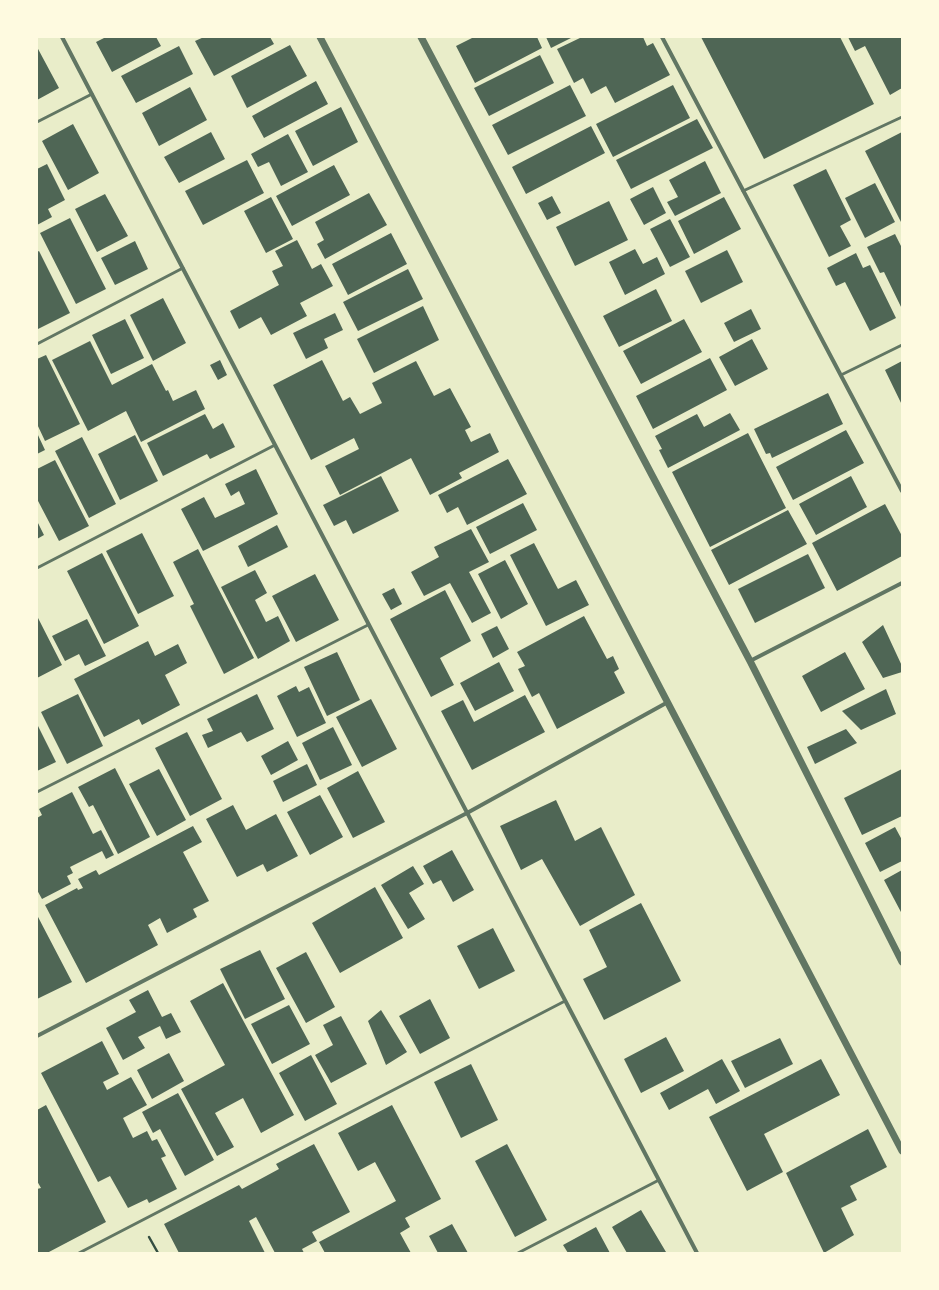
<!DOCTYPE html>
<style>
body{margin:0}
#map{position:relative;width:939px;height:1290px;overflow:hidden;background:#e9edc9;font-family:"Fira Sans",sans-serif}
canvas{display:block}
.frame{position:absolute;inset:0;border:38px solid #fefae0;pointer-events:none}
</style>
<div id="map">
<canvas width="939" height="1290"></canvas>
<div class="frame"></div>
</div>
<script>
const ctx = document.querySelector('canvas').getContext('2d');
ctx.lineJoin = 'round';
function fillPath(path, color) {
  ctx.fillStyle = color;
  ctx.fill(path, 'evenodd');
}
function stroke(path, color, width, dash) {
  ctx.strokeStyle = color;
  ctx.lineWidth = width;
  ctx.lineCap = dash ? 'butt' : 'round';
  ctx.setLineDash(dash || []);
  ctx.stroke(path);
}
const building = new Path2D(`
 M106 37H156L161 46 112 72 96 42Z
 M204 37H270L274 44 214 76 195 41Z
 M474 37H537L542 48 475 83 456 46Z
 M546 37H573L551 48Z
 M582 37H643L647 46 653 43 670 75 615 103 606 86 591 94 583 78 574 83 557 49Z
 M701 37H840L874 104 764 159Z
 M848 37H901L902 88 890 95 865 46 855 51Z
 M290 45 307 76 247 108 231 76Z
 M179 46 193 74 136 103 121 76Z
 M37 47 59 88 37 100Z
 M540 55 554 83 489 116 474 88Z
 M316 81 328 104 264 138 252 116Z
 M570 85 586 116 508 155 492 125Z
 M673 85 690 118 613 157 596 124Z
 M190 87 207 120 159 146 142 113Z
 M341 107 358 142 313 166 295 131Z
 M697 119 713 148 631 189 616 160Z
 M73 124 99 173 68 190 42 141Z
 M591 126 605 153 526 194 512 167Z
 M211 132 225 159 179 183 164 157Z
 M902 132V224L865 151Z
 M288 134 308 172 281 186 269 162 258 167 251 154Z
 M247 160 264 193 203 225 185 191Z
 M705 161 721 193 675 216 667 202 678 197 669 180Z
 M47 164 65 200 48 209 52 217 37 225V169Z
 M334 165 350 195 292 226 276 196Z
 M826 169 851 220 840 226 851 246 829 257 793 185Z
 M875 183 895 222 865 238 845 198Z
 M653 187 666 213 644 225 630 199Z
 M369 193 387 225 325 259 317 244 324 240 315 222Z
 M105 194 128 236 97 252 75 209Z
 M552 196 561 213 547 220 538 203Z
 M271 197 293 239 266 253 244 211Z
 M724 197 741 229 694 254 678 221Z
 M609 201 628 240 575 266 556 227Z
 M70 218 106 289 76 304 40 233Z
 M670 219 690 257 670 267 650 229Z
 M391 233 407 264 348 295 332 264Z
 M895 234 902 248V309L884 272 880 273 867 247Z
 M297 240 312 269 321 264 333 286 300 303 307 316 271 335 261 317 239 329 230 311 279 285 272 271 283 266 275 251Z
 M135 241 148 269 115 285 101 258Z
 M635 249 643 264 657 257 665 274 625 295 609 262Z
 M727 250 743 282 701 303 685 271Z
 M39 251 70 313 38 329 37 252Z
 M856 253 863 268 870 265 896 318 870 331 845 282 836 286 827 268Z
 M408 269 423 299 358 331 343 302Z
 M656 289 672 321 619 347 603 316Z
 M163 298 186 343 153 361 130 315Z
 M423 306 439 340 374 373 357 339Z
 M751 309 761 329 734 342 724 323Z
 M335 313 343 330 324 339 328 348 306 359 293 333Z
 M125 319 144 358 111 374 92 335Z
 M684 319 702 352 641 384 623 351Z
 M752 339 768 369 735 386 719 357Z
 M90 341 112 385 152 364 166 391 168 390 173 401 196 390 205 409 141 442 126 411 88 431 52 360Z
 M46 355 80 424 45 441 37 424V359Z
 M710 358 727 390 653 429 636 396Z
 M220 360 227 375 218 380 210 365Z
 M322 360 343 401 350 397 360 414 382 403 372 383 416 361 434 396 450 388 471 427 465 430 471 442 490 433 499 452 459 473 462 478 430 495 411 458 340 495 325 466 359 449 354 438 311 460 273 385Z
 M902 361V405L885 370Z
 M828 393 843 424 772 458 770 453 766 454 754 429Z
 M730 413 740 430 668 468 659 450 662 449 655 436 697 414 704 427Z
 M205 414 213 429 223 423 235 447 210 459 207 454 163 476 147 443Z
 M846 430 864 463 793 500 776 467Z
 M37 433 45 450 37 454Z
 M748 433 786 508 710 547 672 472Z
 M135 435 158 481 120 500 98 454Z
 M82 437 116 504 89 518 55 451Z
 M508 459 527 494 467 525 458 507 447 513 438 495Z
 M55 460 89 526 59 541 37 499V469Z
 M256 469 278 514 203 551 181 509 204 497 215 518 245 504 239 491 231 496 225 484Z
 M381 476 399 511 353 534 346 520 334 526 323 505Z
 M851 476 867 507 816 535 799 504Z
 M523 503 537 530 490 554 476 527Z
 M885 504 902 536V556L837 591 812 543Z
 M788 510 807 544 729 585 711 550Z
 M37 521 44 535 37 539Z
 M277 525 288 547 248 567 238 546Z
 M471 529 489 562 469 572 491 613 472 623 450 583 424 596 411 572 439 557 434 547Z
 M142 533 174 596 138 614 106 551Z
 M534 543 558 589 576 580 589 605 546 626 510 555Z
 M198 549 254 658 224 674 190 606 194 604 173 562Z
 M102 553 139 626 104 644 67 571Z
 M808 554 825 588 755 623 738 589Z
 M505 560 528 604 501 619 478 574Z
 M255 570 267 593 255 600 266 622 278 616 290 641 258 659 221 587Z
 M315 574 339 620 296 642 272 596Z
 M394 588 402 604 391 610 382 594Z
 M445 590 471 641 440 658 454 685 431 697 390 619Z
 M37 616 62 665 37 678Z
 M584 616 607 659 613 656 619 669 614 672 625 693 557 729 539 693 532 697 518 669 525 666 517 652Z
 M87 619 106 656 85 666 79 654 65 661 52 636Z
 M883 625 902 666V672L883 678 862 642Z
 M497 626 509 649 493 658 481 634Z
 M148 641 155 656 178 644 187 663 165 675 180 705 142 725 139 719 104 737 74 679Z
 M337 652 360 700 327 716 304 667Z
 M845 652 865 689 821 712 802 676Z
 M499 662 514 691 475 711 460 683Z
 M296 686 299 692 309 687 326 723 297 737 277 696Z
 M886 689 896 714 861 730 842 711Z
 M78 694 103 746 67 764 41 712Z
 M257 694 274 729 247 742 241 732 208 748 202 735 213 731 207 719Z
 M525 695 545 732 472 770 441 711 463 700 474 722Z
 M371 699 397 749 362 767 336 717Z
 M37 724 56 762 37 771Z
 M333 727 352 765 320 780 302 743Z
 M846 729 857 743 815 764 807 747Z
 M187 732 222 799 190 816 155 748Z
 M288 741 298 760 271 775 261 756Z
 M307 764 317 785 283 802 273 781Z
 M115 768 150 837 118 854 93 805 89 807 78 787Z
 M159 769 186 820 157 836 129 784Z
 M902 769V816L862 835 844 798Z
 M358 771 385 822 353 838 327 788Z
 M72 792 93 834 101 830 114 855 106 859 102 851 70 867 73 873 67 876 71 884 42 899 37 890V818L42 815 39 809Z
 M320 795 343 837 310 855 287 812Z
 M556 800 575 841 601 827 635 895 580 926 542 859 521 870 500 826Z
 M233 805 246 830 276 814 298 856 267 872 263 864 237 877 206 819Z
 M193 826 202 842 183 852 209 901 193 909 197 917 167 933 160 918 148 925 158 945 86 983 45 905 77 888 78 890 83 888 78 879 96 870 99 875Z
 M895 827 902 840V861L880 872 865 843Z
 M452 850 474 890 453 902 441 880 433 884 423 866Z
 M413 866 424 884 409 893 425 919 408 929 381 885Z
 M902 870V914L884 880Z
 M375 887 403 938 340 973 312 923Z
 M641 903 681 981 604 1020 583 979 607 967 589 930Z
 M37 915 72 982 37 999Z
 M493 928 515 971 479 989 457 946Z
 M260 950 285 999 245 1019 220 969Z
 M306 952 335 1007 306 1023 276 968Z
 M223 983 294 1115 261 1133 243 1098 215 1113 234 1147 217 1156 181 1089 225 1065 190 1001Z
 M148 990 162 1017 171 1013 181 1032 166 1039 160 1026 138 1037 145 1048 123 1060 106 1028 136 1012 129 1000Z
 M430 999 450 1038 420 1054 399 1016Z
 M289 1005 310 1044 272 1064 251 1024Z
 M381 1010 407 1052 386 1065 368 1021Z
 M341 1016 367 1064 331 1083 315 1055 333 1045 323 1025Z
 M666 1037 684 1071 641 1093 624 1059Z
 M780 1038 793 1064 745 1088 731 1061Z
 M102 1041 119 1074 103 1082 107 1090 131 1077 147 1105 123 1118 133 1138 147 1131 152 1141 157 1139 166 1156 161 1158 177 1189 149 1203 147 1199 128 1208 110 1176 98 1182 41 1073Z
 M169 1053 184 1081 152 1099 137 1070Z
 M311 1055 337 1104 305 1121 279 1073Z
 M722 1059 740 1091 716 1104 708 1089 669 1110 660 1093Z
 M821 1059 840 1095 764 1134 783 1172 747 1191 709 1117Z
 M471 1064 498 1120 461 1138 434 1082Z
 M178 1093 214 1160 185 1176 160 1129 153 1133 142 1112Z
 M46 1105 106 1222 47 1253H37V1189L41 1188 37 1181V1110Z
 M392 1105 441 1199 405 1218 410 1227 400 1233 411 1253H325L319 1242 396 1201 375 1162 358 1171 338 1133Z
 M868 1129 887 1167 850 1186 857 1200 841 1208 854 1235 824 1253 786 1173Z
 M314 1144 350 1212 312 1232 317 1241 302 1249 304 1253H275L256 1217 249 1221 265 1253H179L164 1224 239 1185 242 1189 279 1169 276 1164Z
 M507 1144 547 1220 515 1237 475 1161Z
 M641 1210 666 1252 664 1253H627L612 1227Z
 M452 1224 468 1253H438L429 1236Z
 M596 1227 610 1253H568L563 1245Z`);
const path = new Path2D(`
 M149 1237 158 1253`);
const service = new Path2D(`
 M37 122 92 94
 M743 191 902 117
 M37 344 183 268
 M841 375 902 345
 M37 568 275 445
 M37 792 368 625
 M79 1253 565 1001
 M518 1253 659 1180`);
const minor = new Path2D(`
 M62 37 697 1253
 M662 37 902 491
 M750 661 902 583
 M37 1036 467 813 668 702`);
const tertiary = new Path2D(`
 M320 37 902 1151
 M421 37 750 661 902 962`);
fillPath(building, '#4f6655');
stroke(path, '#344e41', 2.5);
stroke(service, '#617663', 3);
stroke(minor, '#617663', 4);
stroke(tertiary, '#617663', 7);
</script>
